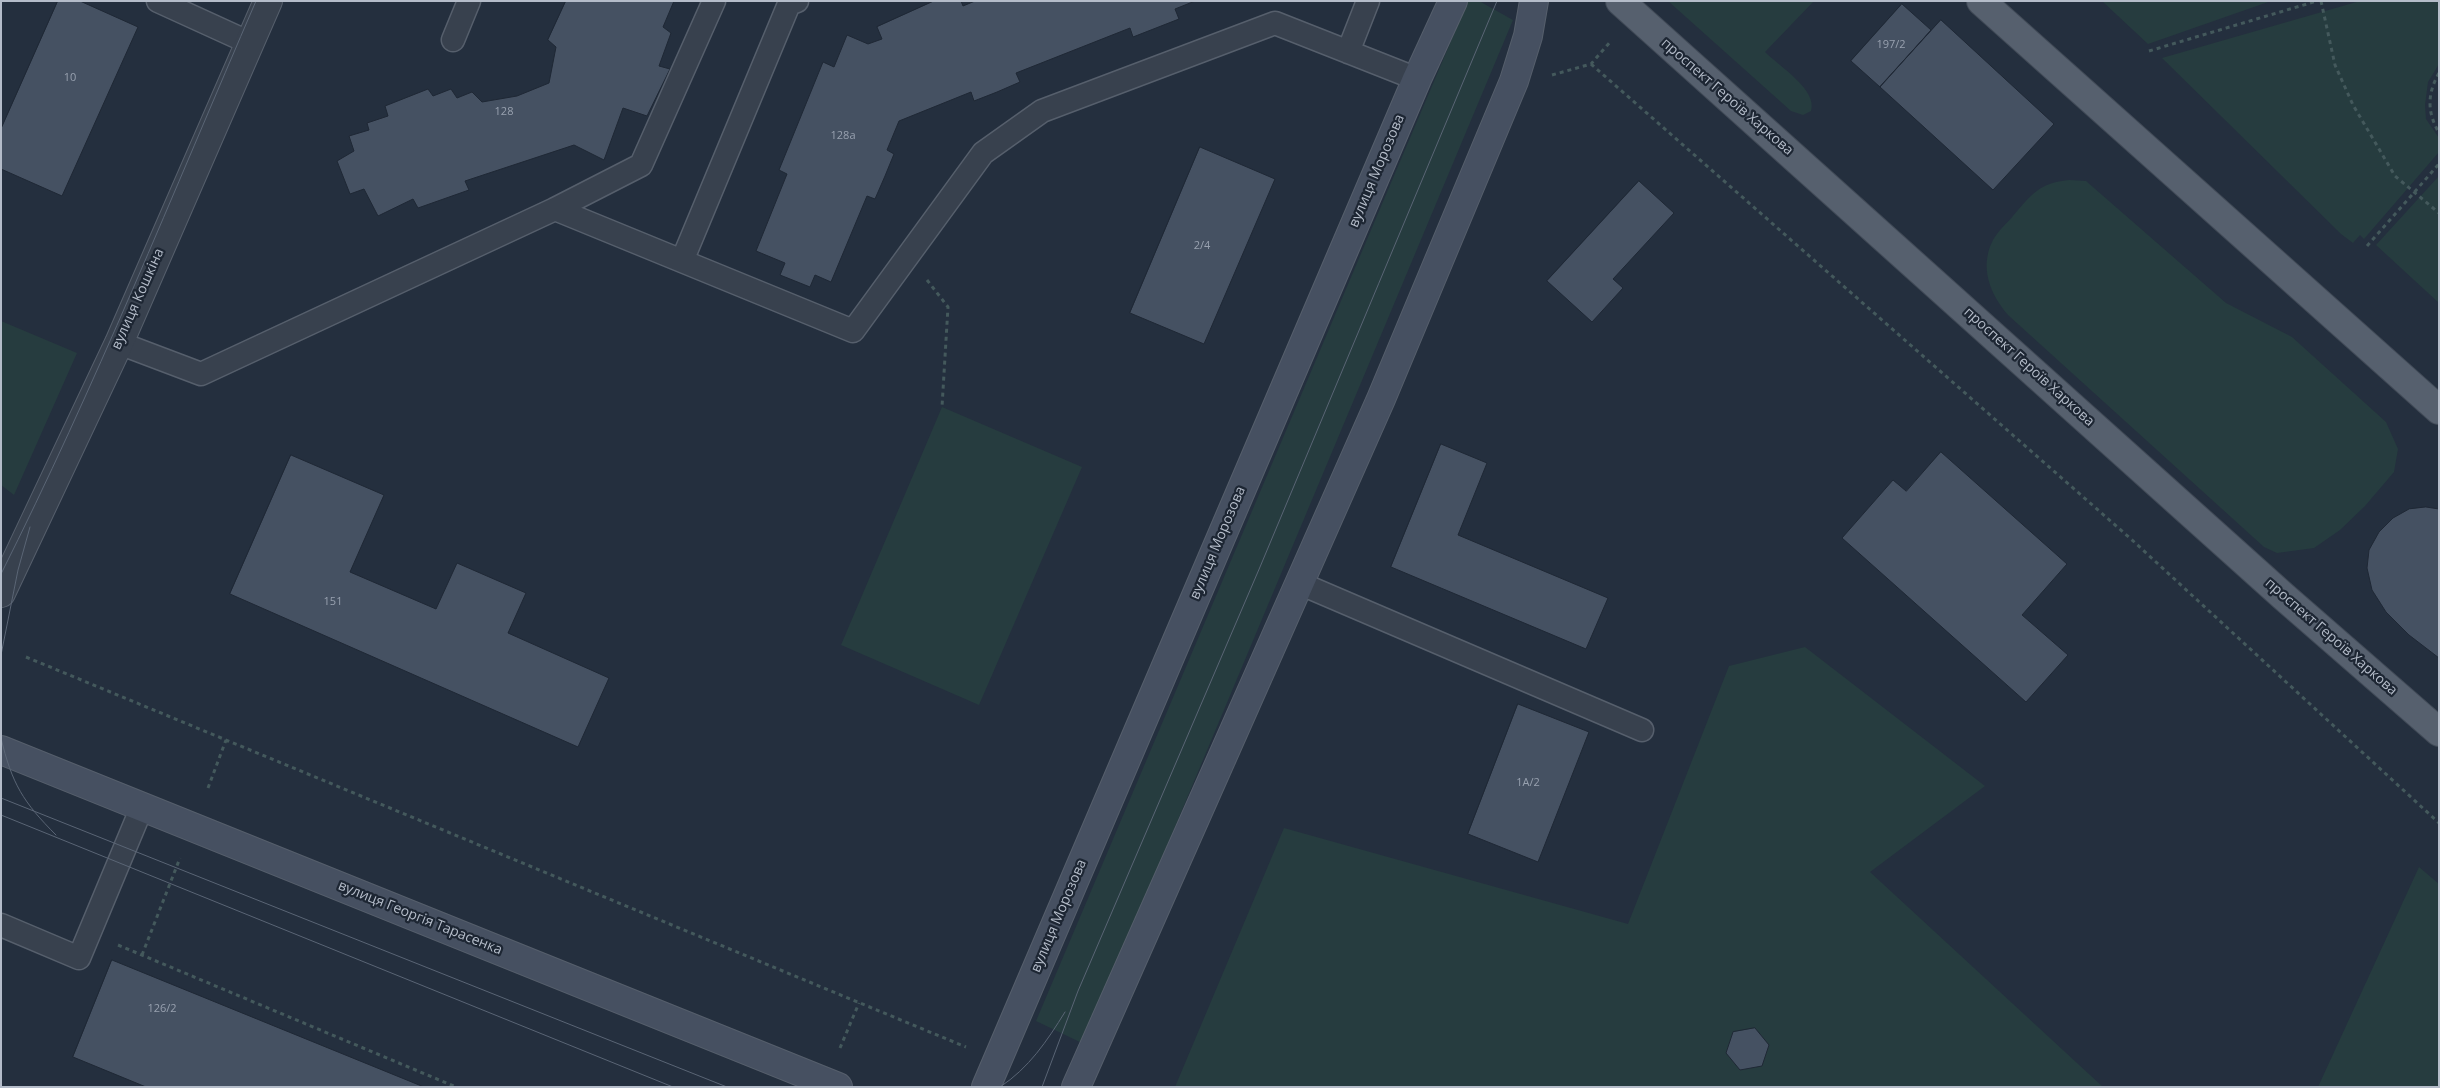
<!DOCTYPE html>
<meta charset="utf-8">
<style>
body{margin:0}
#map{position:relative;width:2440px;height:1088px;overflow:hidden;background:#242f3e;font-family:"Open Sans",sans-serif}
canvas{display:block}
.frame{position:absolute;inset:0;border:2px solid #b4bcc9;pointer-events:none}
</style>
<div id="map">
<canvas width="2440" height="1088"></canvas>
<div class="frame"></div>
</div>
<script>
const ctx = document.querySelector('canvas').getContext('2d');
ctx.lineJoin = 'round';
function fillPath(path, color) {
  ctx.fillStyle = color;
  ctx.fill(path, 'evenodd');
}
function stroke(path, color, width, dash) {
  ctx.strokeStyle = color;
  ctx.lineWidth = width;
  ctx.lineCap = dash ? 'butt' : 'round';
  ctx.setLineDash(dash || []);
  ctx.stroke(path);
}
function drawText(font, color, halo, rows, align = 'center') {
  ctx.font = font + ' "Open Sans",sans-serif';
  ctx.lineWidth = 4.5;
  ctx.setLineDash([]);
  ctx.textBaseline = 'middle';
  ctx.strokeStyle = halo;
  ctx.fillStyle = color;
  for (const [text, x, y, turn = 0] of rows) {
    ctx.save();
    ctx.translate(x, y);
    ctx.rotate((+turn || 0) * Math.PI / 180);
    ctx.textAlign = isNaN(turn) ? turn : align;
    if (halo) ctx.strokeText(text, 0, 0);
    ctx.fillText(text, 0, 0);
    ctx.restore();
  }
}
const green = new Path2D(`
 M1468 1H1479L1513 20 1084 1044 1036 1021Z
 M1668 1H1814L1765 52C1779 66 1818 90 1811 111L1803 115 1791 111Z
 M2102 1H2271L2148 44Z
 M2360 1H2439V64L2428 82 2425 105 2426 119 2439 138V152L2364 239 2360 235 2353 243 2341 234 2162 58Z
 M2439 176V303L2376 245Z
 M2069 180 2086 181 2226 303 2292 337 2386 422 2398 449 2394 472 2365 506 2340 530 2314 548 2277 553 2264 547 2008 315C1990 294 1979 267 1993 240 1998 231 2007 223 2013 216 2032 194 2039 183 2069 180Z
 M1 321 77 353 14 495 1 485Z
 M942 407 1082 467 979 705 841 645Z
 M1805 647 1985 786 1870 872 2103 1087H1175L1284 828 1628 924 1729 666Z
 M2419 867 2439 884V1087H2318Z`);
const building = new Path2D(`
 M58 1H80L138 27 62 196 1 169V129Z
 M566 1H674L663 27 671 33 659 66 670 69 647 116 623 108 604 160 574 145 465 181 469 190 418 208 413 199 378 216 364 189 350 194 337 161 354 151 349 136 369 130 367 123 388 116 385 106 428 89 433 96 451 89 457 98 472 92 482 102 517 96 549 83 556 47 548 40Z
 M934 1H961L963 6 975 1H1195L1175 9 1179 19 1133 37 1130 28 1016 73 1020 82 997 92 974 101 971 92 899 121 887 150 894 154 885 176 875 199 867 196 831 282 815 275 810 287 780 275 785 263 756 251 787 174 779 170 823 62 834 67 847 35 868 44 882 39 877 27Z
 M1902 4 1931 30 1880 87 1851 61Z
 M1941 20 2054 124 1993 190 1880 87Z
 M1200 147 1275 179 1204 344 1130 313Z
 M1639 181 1674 213 1613 279 1623 288 1592 322 1547 281Z
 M1441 444 1487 463 1458 535 1608 598 1586 649 1391 567Z
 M1941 452 2067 564 2022 615 2068 655 2026 702 1842 538 1893 480 1906 491Z
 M291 455 384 495 350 572 436 609 457 563 526 593 508 633 609 678 578 747 230 594Z
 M2426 507 2439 509V658L2409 635 2386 612 2372 590 2367 568 2369 550 2379 532 2393 518 2409 509Z
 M1518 704 1589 732 1538 862 1468 834Z
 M112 960 424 1087H146L73 1057Z
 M1755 1028 1769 1045 1762 1066 1740 1070 1726 1053 1733 1032Z`);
const path = new Path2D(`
 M2321 1 2335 65 2353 105 2395 176 2439 213
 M2149 51 2317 1
 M1591 64 2131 539 2439 823
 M2439 73C2427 94 2427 112 2439 133
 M1552 75 1591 64 1611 41
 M2367 246 2439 164
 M927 280 948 307 942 407
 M26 657 966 1047
 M208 788 226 740
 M118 945 456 1087
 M142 955 180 858
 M840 1048 859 1003`);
const lane = new Path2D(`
 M158 1 250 43
 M453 40 469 1
 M1348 52 1368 1
 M555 209 641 165 714 1
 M682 261 789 4 797 1
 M119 343 201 374 555 209 853 331 983 153 1042 111 1275 23 1417 79
 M1299 583 1642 730
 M1 925 79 958 142 807`);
const street = new Path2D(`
 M1 593 119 343 268 1`);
const secondary = new Path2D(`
 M1 750 838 1087
 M986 1087 1417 79 1453 1
 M1076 1087 1381 399 1514 81 1528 36 1534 1`);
const primary = new Path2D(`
 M1620 1 2283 596 2439 732
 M1981 1 2439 410`);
const tram = new Path2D(`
 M1 574C95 387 173 193 256 1
 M1 655 18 570 30 527
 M1 738C12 784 23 802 56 835
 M1 798 727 1087
 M1 815 673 1087
 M1000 1087C1029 1068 1047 1041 1065 1012
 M1042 1087 1078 991 1260 567 1497 1`);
const numberNames = [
 ["197/2",1891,45],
 ["10",70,78],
 ["128",504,112],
 ["128а",843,136],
 ["2/4",1202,246],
 ["151",333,602],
 ["1А/2",1528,783],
 ["126/2",162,1009]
];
const streetNames = [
 ["проспект Героїв Харкова",1727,97,41],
 ["вулиця Морозова",1377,171,-67],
 ["вулиця Кошкіна",138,299,-66],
 ["проспект Героїв Харкова",2029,367,42],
 ["вулиця Морозова",1218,543,-67],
 ["проспект Героїв Харкова",2331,637,41],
 ["вулиця Морозова",1059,916,-67],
 ["вулиця Георгія Тарасенка",420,918,22]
];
fillPath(green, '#263c3f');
fillPath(building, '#455162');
stroke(building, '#1f2835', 1);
stroke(lane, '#565f6c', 25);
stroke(street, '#565f6c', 30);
stroke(secondary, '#565f6c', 30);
stroke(primary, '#414a57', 30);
stroke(path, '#44595c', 3, [4, 4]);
stroke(lane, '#38414e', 22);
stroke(street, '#38414e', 28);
stroke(secondary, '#465061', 28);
stroke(primary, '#56606e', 28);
stroke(tram, '#5a6575', 1);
drawText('11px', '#98a1af', null, numberNames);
drawText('14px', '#b4bcc9', '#1d2633', streetNames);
</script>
